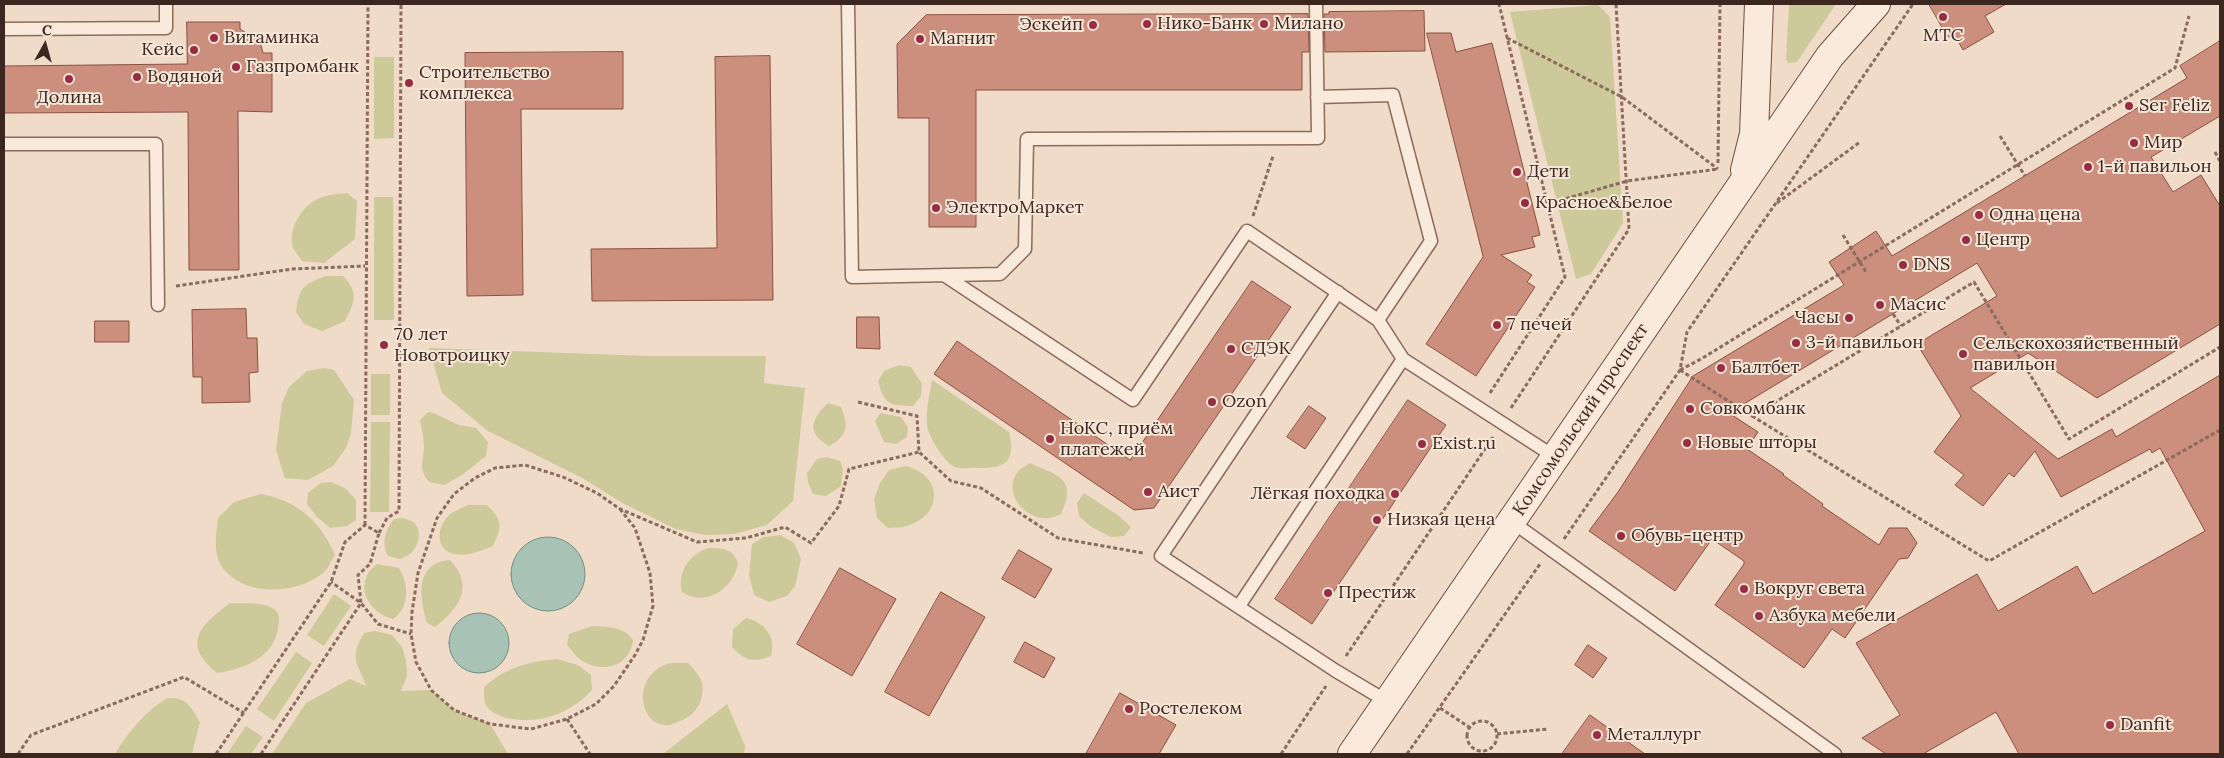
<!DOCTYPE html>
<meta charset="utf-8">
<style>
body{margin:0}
#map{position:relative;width:2224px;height:758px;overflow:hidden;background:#efdbc7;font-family:Lora,serif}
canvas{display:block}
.frame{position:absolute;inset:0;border:5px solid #3b2720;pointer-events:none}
.north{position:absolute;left:20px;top:20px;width:50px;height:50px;-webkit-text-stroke:4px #f6e6d7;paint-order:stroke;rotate:7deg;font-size:14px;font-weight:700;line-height:20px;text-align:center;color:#3b2720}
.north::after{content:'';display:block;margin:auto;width:18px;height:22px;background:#3b2720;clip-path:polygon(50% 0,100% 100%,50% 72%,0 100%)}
</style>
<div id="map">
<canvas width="2224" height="758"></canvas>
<div class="frame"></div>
<div class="north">С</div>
</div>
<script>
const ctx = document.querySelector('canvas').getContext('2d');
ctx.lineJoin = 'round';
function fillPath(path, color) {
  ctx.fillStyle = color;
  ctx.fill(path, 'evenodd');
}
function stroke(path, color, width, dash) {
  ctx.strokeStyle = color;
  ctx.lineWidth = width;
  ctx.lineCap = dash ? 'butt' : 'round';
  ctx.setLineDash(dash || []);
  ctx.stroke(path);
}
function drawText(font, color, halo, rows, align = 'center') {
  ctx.font = font + ' Lora,serif';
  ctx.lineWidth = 4;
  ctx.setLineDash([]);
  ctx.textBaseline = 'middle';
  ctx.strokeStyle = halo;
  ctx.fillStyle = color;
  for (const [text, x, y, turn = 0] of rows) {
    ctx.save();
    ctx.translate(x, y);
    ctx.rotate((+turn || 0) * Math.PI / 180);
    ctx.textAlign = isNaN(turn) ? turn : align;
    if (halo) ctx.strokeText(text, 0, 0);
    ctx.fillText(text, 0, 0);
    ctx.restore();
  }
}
const green = new Path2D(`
 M1789 4H1836L1797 62 1788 63 1786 59Z
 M1598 5 1610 17 1623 223 1591 274 1576 279 1510 12Z
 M374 57H394V138L374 139Z
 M347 193 357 201 355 239 324 263 302 261C299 256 292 249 292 244 290 228 300 211 312 202 322 195 336 194 347 193Z
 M374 197H393L394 320H374Z
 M326 276H343C359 292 355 302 345 321L322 331 304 324 296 312C299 288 303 284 326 276Z
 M429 348 648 356H766L764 383 805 388 793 501 767 525 734 534 705 535 676 529 624 504 584 479 488 431 442 393Z
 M899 365 911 367 922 384 921 396 913 406C890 406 884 404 878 381L884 371Z
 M324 368 334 370 354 400 351 433 346 448 333 466 308 480 285 478 276 450 282 403 289 387 307 371Z
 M371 374H390V415H371Z
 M932 380 1009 432C1016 460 1007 469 978 468 970 467 963 470 955 467 945 463 931 440 928 430 924 415 930 394 932 380Z
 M828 403 841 407C849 426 847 437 829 446 806 433 811 419 828 403Z
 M431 412 459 425 476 428 488 442 486 456 462 475 444 485 429 482C418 468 423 464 424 448 424 439 422 429 420 420L427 413Z
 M880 413 901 417 908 427 907 437 896 444 884 442 875 421Z
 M371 422H390L389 512H370Z
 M827 457 840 461 843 469 841 486 826 496 813 494 808 482 807 473 817 459Z
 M1030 463C1058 476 1078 478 1061 514 1057 516 1050 519 1045 518 1024 518 1003 493 1017 473 1019 469 1026 466 1030 463Z
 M906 466C943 476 944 514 907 526 902 528 894 527 888 528L877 518 874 499 880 483 889 470Z
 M331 482 345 488 356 500V520L347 526 330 528 317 517 307 504 308 493 321 483Z
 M1084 493 1119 516 1131 527 1124 536 1111 537 1090 526 1079 516 1077 503Z
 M261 494C299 502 318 519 335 554 332 560 328 569 323 573 296 595 244 597 222 567 213 553 216 534 218 518L234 502Z
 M468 505H487C503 520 502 527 493 546 481 551 464 558 451 553 437 548 437 531 445 520 450 512 460 509 468 505Z
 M402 518C405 519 411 520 414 523 423 530 418 547 411 553 408 556 403 557 400 559L388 556C381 543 385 530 394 519Z
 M780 535 794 543 801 559 795 586 787 596 769 602 754 595 749 575 752 544 764 537Z
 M708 548C722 548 733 548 738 563 734 588 706 608 682 592 677 572 689 555 708 548Z
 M450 560C475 586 459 609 435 627L427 623C419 596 415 563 450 560Z
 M377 564 399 568C409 584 410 608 393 619 367 612 352 583 377 564Z
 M334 594 351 606 324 646 307 635Z
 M230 603C243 604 265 601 275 610 281 615 279 622 278 628 274 658 243 669 217 673 181 643 200 626 230 603Z
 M746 618C764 622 777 637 771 656 754 663 745 661 732 647L733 629Z
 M592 626C609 627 623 626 633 640 630 666 605 673 584 662 577 659 572 650 567 645L569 634Z
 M375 631 392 635 402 647 406 660 407 676 401 691 431 690 454 710 490 724 508 754H272L306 703 350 679 366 686C357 661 349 658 364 633Z
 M296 652 312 663 274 721 257 709Z
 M557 659 578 665 591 675 592 690C570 714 539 725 507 718 499 716 489 712 485 703 484 699 484 692 484 687 507 667 527 662 557 659Z
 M688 663C700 676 706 682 701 700 697 711 690 717 680 721 677 722 672 725 669 725 640 728 631 678 665 665 671 662 681 663 688 663Z
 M167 698C188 698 189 705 200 722L192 754H115C128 732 145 712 167 698Z
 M727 704 745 746 744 754H663Z
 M246 726 263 737 251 754H227Z`);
const water = new Path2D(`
 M511 574a37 37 0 1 1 74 0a37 37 0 1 1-74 0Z
 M449 643a30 30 0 1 1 60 0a30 30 0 1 1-60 0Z`);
const building = new Path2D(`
 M1929 4H2006L1985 16 1994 32 1963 50 1954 34 1948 37Z
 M1424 11 1425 51 1325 52 1324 14H1329V12Z
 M1308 14 1309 52H1302V90H976V227H929V118H898L897 44 926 15Z
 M187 22H240V29L260 42 263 53H272V112L238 111 239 270H189L188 112 4 113V66L187 64Z
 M1427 33H1451L1456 52 1492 43 1540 235 1532 237 1535 247 1501 255 1532 275 1527 282 1535 287 1476 376 1426 344 1483 257Z
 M2220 41V116L2151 157 2173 192 2201 175 2220 206V324L2097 398 2028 353 1970 388 2058 459 2112 429 2116 437 2220 375V754H2019L1996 712 1923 754H1886L1862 738 1900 715 1856 643 1977 574 1998 611 2077 566 2093 594 2205 531 2160 448 2152 453 2150 449 2061 497 2035 451 2014 477 2009 473 1983 506 1955 485 1964 475 1934 452 1961 416 1917 344 1997 296 1977 263 1729 413 1758 432 1747 449 1784 474 1783 475 1823 504 1822 506 1879 545 1889 528H1907L1917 543 1908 558 1899 559 1845 638 1832 629 1804 668 1715 605 1744 564V561L1712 539 1675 591 1589 531 1618 492 1693 376 1844 285 1829 262 1876 231 1892 256 2187 78 2180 66Z
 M623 52V109H521L523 295 467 296 465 53Z
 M770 56 773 300 592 301 591 249 717 248 715 57Z
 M1252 281 1291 307 1154 508 1134 510 934 374 957 341 1130 460Z
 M246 309 247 338H257L258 372 249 373 250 402 202 403V377H193L192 310Z
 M857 317H879L880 349 857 348Z
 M95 321H129V342H95Z
 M1408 400 1446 425 1312 624 1275 599Z
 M1309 406 1326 418 1305 449 1287 437Z
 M1019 550 1052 569 1035 598 1002 579Z
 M840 568 896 599 852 676 797 644Z
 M941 592 985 617 929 716 885 692Z
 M1025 642 1055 658 1044 678 1014 662Z
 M1588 645 1607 658 1593 678 1575 665Z
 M1120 693 1176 725 1159 754H1086Z
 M1590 715 1645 754H1562Z`);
const path = new Path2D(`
 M1507 38 1622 97 1718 169
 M2000 136 2025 176
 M2215 152 2220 161
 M1718 163 1720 4
 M1777 203 1860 142
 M1547 204 1627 181 1718 169
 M1253 216 1273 156
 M1843 235 1866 272
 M176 286 292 269 365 266
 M1893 314 1901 326
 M1680 370 1752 416 1974 282 2069 439 2220 347
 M1680 370 1701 359 2175 68 2189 16
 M1490 393 1565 277 1499 4
 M858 402 917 416 919 452 951 481 981 488 1058 538 1143 553
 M1511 408 1629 229 1616 4
 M1752 416 1989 561 2220 430
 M620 509 635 528 650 573 653 606 643 640 635 655 614 686 596 704 567 719 531 729 490 724 454 710 431 690 416 662 411 634 412 612 418 573 437 518 454 494 475 478 495 468 525 465 563 477 597 493 620 509 697 542 746 538 785 527 811 543 839 506 849 469 919 452
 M365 525 368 4
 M379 533 387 518 399 511 401 4
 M1564 539 1680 370 1687 332 1913 4
 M1346 656 1493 437
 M1440 708 1469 727
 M567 719 590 754
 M1467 736a15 15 0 1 1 30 0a15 15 0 1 1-30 0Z
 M1497 734 1548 729
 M18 754 31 735 184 677 244 713
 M216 754 331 582 345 542 365 525 379 533 370 564 358 575 361 603 331 582
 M261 754 361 603 378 624 411 634
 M1281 754 1326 686
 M1407 754 1540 564`);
const lane = new Path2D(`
 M848 4 852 277 1000 274 1025 249 1027 139 1318 138 1316 4
 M4 29 166 28V4
 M1317 97 1393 95 1431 241 1378 320
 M4 144H156L158 305
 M944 275 1133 400 1247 231 1378 320 1403 359 1555 457
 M1338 292 1161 556 1336 671 1388 702
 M1511 521 1835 754
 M1239 606 1403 359`);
const secondary = new Path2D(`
 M1745 170 1754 134 1759 4
 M1352 754 1830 56 1876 4`);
const markers = [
 [1943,17,5,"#992c43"],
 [1147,24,5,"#992c43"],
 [1264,24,5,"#992c43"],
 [1093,25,5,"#992c43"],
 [214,38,5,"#992c43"],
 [920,39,5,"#992c43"],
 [194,50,5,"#992c43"],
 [236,67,5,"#992c43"],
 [137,77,5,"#992c43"],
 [69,79,5,"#992c43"],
 [409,83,5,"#992c43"],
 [2129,106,5,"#992c43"],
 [2134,143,5,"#992c43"],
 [2088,167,5,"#992c43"],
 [1517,172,5,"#992c43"],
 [1525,203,5,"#992c43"],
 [936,208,5,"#992c43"],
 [1979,215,5,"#992c43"],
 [1966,240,5,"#992c43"],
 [1903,265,5,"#992c43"],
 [1880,305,5,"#992c43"],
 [1849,318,5,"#992c43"],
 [1497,325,5,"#992c43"],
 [1796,343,5,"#992c43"],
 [384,345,5,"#992c43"],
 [1231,349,5,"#992c43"],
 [1963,354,5,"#992c43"],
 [1721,368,5,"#992c43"],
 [1212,402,5,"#992c43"],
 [1690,409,5,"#992c43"],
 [1050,439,5,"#992c43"],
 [1687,443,5,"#992c43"],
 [1422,444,5,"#992c43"],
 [1148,492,5,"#992c43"],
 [1395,494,5,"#992c43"],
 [1377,520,5,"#992c43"],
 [1621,536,5,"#992c43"],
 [1744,589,5,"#992c43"],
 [1328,593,5,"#992c43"],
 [1759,616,5,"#992c43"],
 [1129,709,5,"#992c43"],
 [2110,725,5,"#992c43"],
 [1597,735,5,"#992c43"]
];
const poiNames = [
 ["Нико-Банк",1157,24],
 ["Милано",1274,24],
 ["Эскейп",1083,25,"right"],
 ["МТС",1943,36,"center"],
 ["Витаминка",224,38],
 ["Магнит",930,39],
 ["Кейс",184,50,"right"],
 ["Газпромбанк",246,67],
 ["Строительство",419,73],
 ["комплекса",419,94],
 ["Водяной",147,77],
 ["Долина",69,98,"center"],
 ["Ser Feliz",2139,106],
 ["Мир",2144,143],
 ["1-й павильон",2098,167],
 ["Дети",1527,172],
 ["Красное&Белое",1535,203],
 ["ЭлектроМаркет",946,208],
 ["Одна цена",1989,215],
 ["Центр",1976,240],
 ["DNS",1913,265],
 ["Масис",1890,305],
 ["Часы",1839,318,"right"],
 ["7 печей",1507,325],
 ["70 лет",394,335],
 ["Новотроицку",394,356],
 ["3-й павильон",1806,343],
 ["Сельскохозяйственный",1973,344],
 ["павильон",1973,365],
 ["СДЭК",1241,349],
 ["Балтбет",1731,368],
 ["Ozon",1222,402],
 ["Совкомбанк",1700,409],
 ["НоКС, приём",1060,429],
 ["платежей",1060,450],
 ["Новые шторы",1697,443],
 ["Exist.ru",1432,444],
 ["Аист",1158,492],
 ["Лёгкая походка",1385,494,"right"],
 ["Низкая цена",1387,520],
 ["Обувь-центр",1631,536],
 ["Вокруг света",1754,589],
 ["Престиж",1338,593],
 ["Азбука мебели",1769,616],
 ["Ростелеком",1139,709],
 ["Danfit",2120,725],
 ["Металлург",1607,735]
];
const streetNames = [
 ["Комсомольский проспект",1581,420,-56]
];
fillPath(green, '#cdc99b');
fillPath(water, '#a8c2b5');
stroke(water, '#6e9181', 1);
fillPath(building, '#cc8e7d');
stroke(building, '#8a5042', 1);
stroke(lane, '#8a6b5c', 15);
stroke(secondary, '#6c4d3f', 30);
stroke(path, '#8a6b5c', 3, [4, 2.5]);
stroke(lane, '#f9eadb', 12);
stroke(secondary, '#f9eadb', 28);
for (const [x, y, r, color] of markers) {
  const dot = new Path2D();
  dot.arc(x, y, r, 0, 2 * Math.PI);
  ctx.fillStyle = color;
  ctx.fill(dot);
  stroke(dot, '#f6e6d7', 2);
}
drawText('18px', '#3b2720', '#f6e6d7', poiNames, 'left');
drawText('18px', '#3b2720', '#f6e6d7', streetNames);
</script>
